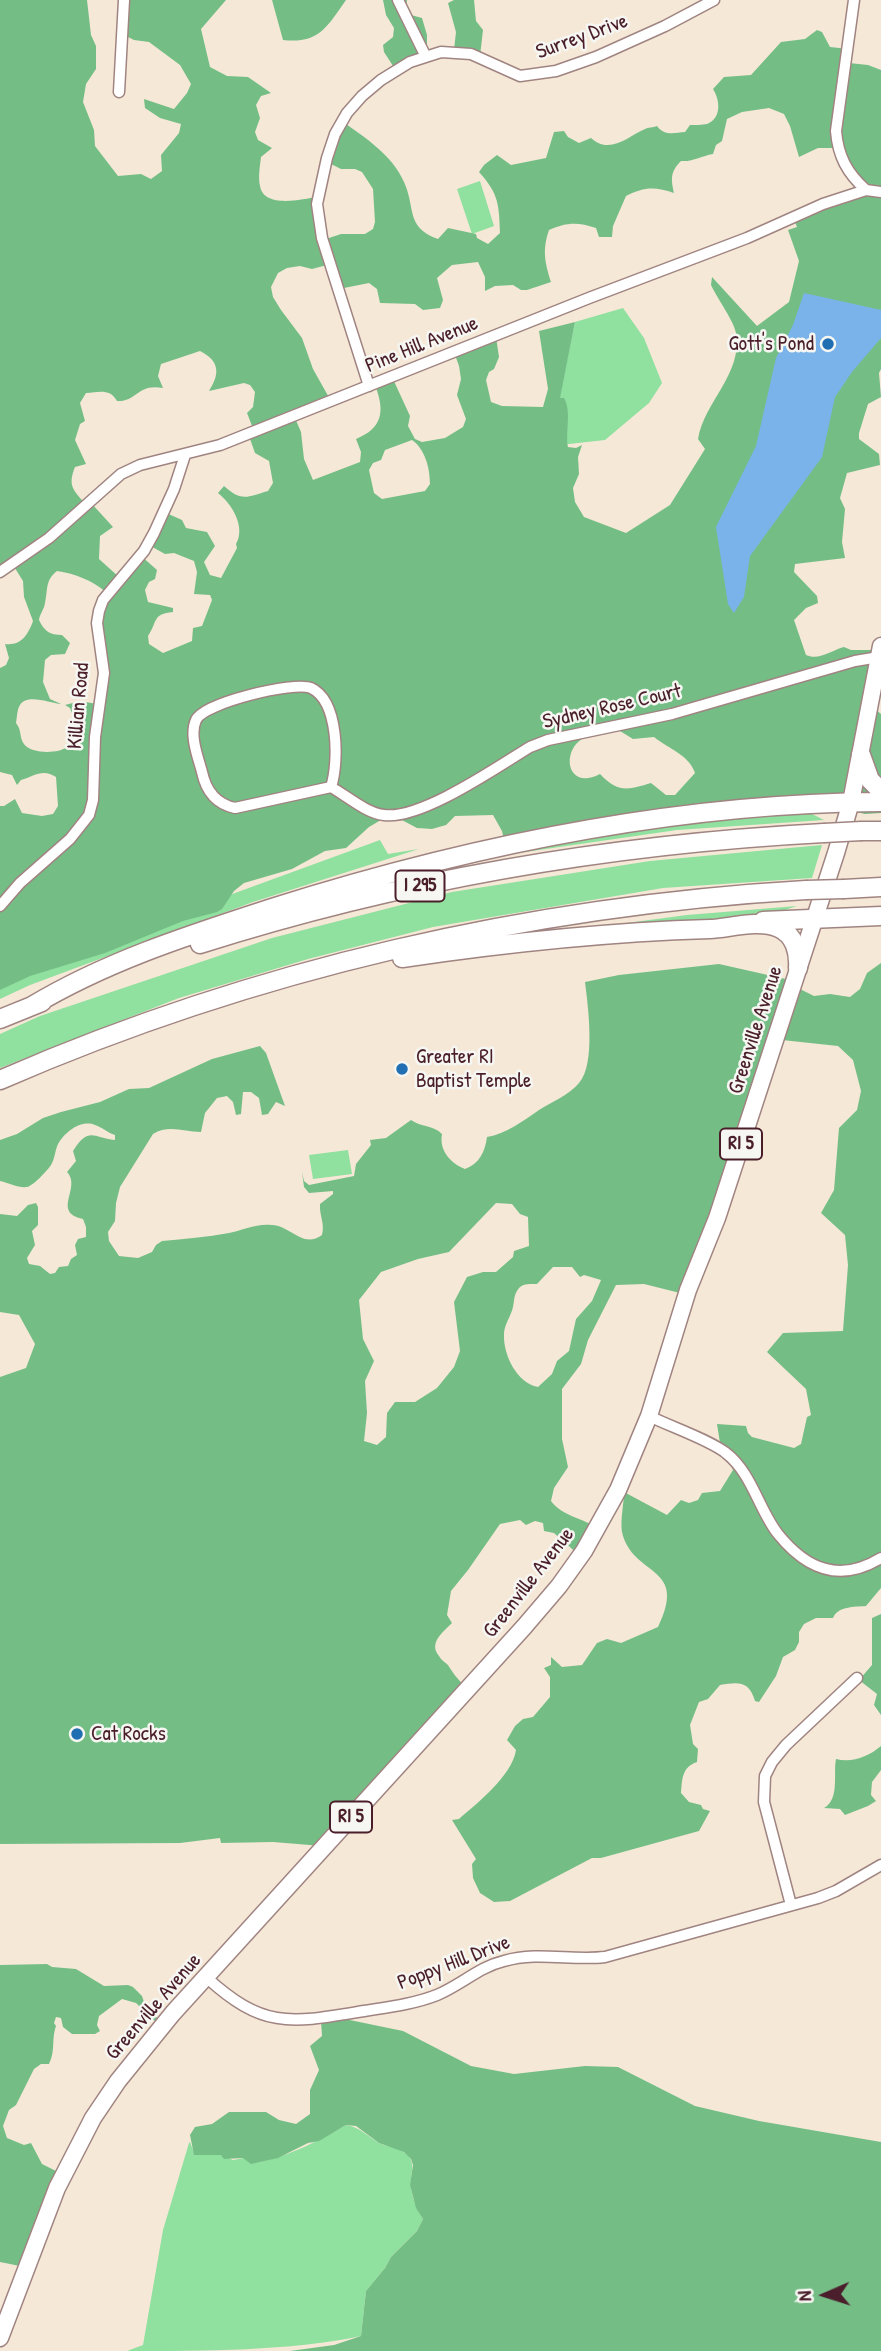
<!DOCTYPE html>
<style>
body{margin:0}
#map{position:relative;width:881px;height:2351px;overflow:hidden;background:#f5e8d7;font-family:"Patrick Hand",sans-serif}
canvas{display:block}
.north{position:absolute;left:790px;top:2260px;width:70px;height:70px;-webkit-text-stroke:5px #f6f6f2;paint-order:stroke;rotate:267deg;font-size:19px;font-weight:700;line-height:28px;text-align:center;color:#4a1f2b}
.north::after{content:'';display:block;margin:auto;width:24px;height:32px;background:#4a1f2b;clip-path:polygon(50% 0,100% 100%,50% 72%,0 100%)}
</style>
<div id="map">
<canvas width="881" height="2351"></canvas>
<div class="north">N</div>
</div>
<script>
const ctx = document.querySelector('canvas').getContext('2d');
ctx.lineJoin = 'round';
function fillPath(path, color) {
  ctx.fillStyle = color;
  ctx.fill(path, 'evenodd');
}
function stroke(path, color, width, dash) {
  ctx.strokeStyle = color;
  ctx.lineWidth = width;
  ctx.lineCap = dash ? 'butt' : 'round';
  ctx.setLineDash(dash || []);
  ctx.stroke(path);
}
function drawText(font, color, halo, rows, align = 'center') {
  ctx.font = font + ' "Patrick Hand",sans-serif';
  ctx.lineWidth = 5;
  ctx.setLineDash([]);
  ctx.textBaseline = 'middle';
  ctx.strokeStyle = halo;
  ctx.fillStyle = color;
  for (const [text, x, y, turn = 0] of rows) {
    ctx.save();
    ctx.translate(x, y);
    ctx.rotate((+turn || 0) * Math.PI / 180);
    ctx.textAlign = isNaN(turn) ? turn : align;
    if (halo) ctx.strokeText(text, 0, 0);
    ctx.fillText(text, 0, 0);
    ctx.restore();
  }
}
const green = new Path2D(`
 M480 181 494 226 472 234 457 189Z
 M623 308 644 338 662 383 649 403 605 440 560 445 559 399 575 322Z
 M810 813 824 820 677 830 518 853C613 825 712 820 810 813Z
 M380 840 388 854 419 849 253 902 30 985 0 999V980L8 976Z
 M822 845 812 878 663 888 433 927 308 959 179 998 0 1068V1034L40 1016 272 938 452 892 650 861Z
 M797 906 776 913 529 936 687 915Z
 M348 1150 352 1174 313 1179 309 1155Z
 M346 2125C360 2127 367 2136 379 2143 387 2147 398 2147 405 2153 418 2162 409 2176 411 2188 413 2200 417 2209 423 2219L417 2231 391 2257 385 2268 366 2291 361 2336C290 2351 203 2351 127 2351L143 2345 163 2230 189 2143 190 2142 195 2155H221L233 2160 244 2158 251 2163C281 2160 319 2141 346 2125Z`);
const forest = new Path2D(`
 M0 0H87L91 35 96 46V69L86 84 83 102 94 130 95 146 118 176 141 174 151 179 162 171 161 155 179 133 181 124 160 118 145 108 144 99 174 109 187 93 191 84 180 65 149 42 134 40 122 34 127 0H226L201 29 210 67 227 76 248 77 271 93 261 96 256 105 260 118 255 132 258 140 272 148 261 157C260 166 258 177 260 186 264 209 302 199 317 197L323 240 341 234H365L373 229 375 222 373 189 362 172 355 169H341L325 161 341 121C364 136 393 156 404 182 416 208 405 227 438 239L448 228 476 234 477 238 488 244 500 233C499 205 499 194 479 172L484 165 497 155 511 165 546 158 554 132 564 131 568 137 579 143 591 138C610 155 627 137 645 129 648 127 653 128 657 126 664 136 674 133 685 132L690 125C695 125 702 125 707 124 722 118 720 100 713 89L724 77 751 75 781 42 805 39 817 30 822 32 830 47 849 49V63L868 65 881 70V369L879 373 881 397 868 404 859 433V439L879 454 880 465 847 473 840 498 845 509 842 542 845 558 795 564 794 572 817 596 818 603 806 608 794 620 806 655C819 661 832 650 844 647L851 650H875L874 708 881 714V813L865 814 843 809 788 810 505 844 502 831 493 815 455 816 446 825 432 829 417 828 398 818 386 817 369 827 346 848 325 851 292 869 244 883 234 891 222 909 217 912 183 921 105 953 30 976 0 990V806H4L15 799 22 813 42 816 53 814 58 806 56 777C43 768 34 776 21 780L17 785 12 775 0 772V668L6 665 9 658 5 644C21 646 28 635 33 621L24 597 23 581 13 565 0 572ZM769 108 784 114 790 126 799 157 818 148H839L862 189 794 219 797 227 788 230 799 261 789 302 757 326 712 277 711 285C717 298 734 321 736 333 743 374 704 402 698 439L705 449 670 505 626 533 584 517 575 502 573 488 579 474 578 457 582 445 576 448 568 447C565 432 572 412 564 398H560L575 322 539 331 548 389 543 407 502 406 491 402 486 380 489 372 494 369 499 357 496 337 454 352 459 366 461 379 457 395 466 419 463 427 445 438 422 442 415 439 408 426 410 416 393 379 375 385C385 411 383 428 356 439L361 452 360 462 313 480 304 459 301 432 295 418 331 401 313 369 302 338 281 310 273 297 271 287 278 273 287 268 300 266 312 269 327 265 339 289 369 283 377 289 380 303 415 304 423 310 440 308 443 300 437 278 452 265 478 262 485 277V291L495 286 513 285 521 290H527L551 282C545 263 542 250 549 230 567 222 578 222 596 228L599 237H612L613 226 626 196C643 187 655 186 674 193 671 179 670 172 681 161 693 162 701 156 713 154L716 145 722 141 727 119 742 112ZM200 351C220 361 220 374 209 391L244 383 250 385 255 392 253 407 247 413 254 431 249 436 255 453 269 461 273 483 268 491C247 497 242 502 224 486L218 493C232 504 246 527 236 544L237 548 221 578 210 575 204 562 215 546 207 532 186 528 182 520 164 512 147 544 165 554 174 553 194 561 197 572 194 594 210 595 212 600 202 626 193 628 192 641 163 653 149 644 148 636C158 621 152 614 173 612V608L148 602 145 590 149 582 155 579 157 570 140 555 119 577 99 559 100 536 113 527 92 504 87 506C74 490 67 487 75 467L86 464 75 440 80 424 85 421 80 403 86 393C99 392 110 388 117 401 137 402 137 383 163 388L158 376 161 364ZM412 440C425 449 430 468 430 484L425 491 382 499 374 493 369 470 373 463 381 460 385 450ZM57 571C76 574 91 580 106 592L98 638 103 675 97 704 80 701 65 705 70 708 75 722 69 732 67 747C58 754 31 754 24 744 19 737 22 730 16 723 17 718 17 709 20 705 27 693 50 703 61 704L50 699 43 682 45 660 51 655 65 654 70 643 62 635C50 635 44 631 39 620 40 613 44 610 45 603 48 590 45 580 57 571ZM609 730 620 731 633 739 654 737C669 749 689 755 695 773L675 795H666L651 783C628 790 618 793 600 774 567 791 561 752 582 739 589 734 601 733 609 730Z
 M272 0H346C327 27 319 44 283 40Z
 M383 0H407L406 8 411 15 422 18 427 35V54L395 69 384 52 383 45 393 37 394 28 386 15Z
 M454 0H474L476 21 483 30 480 56 454 50 456 32 448 3Z
 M881 963V1588L866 1606C854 1607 838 1606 833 1618H816L804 1624 799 1632V1642L795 1650 783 1657 776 1676 759 1702 755 1701C749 1681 739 1682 720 1685L708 1699 699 1702 690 1725 693 1744 698 1749 697 1762C682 1767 682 1779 681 1793L689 1802 701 1805 703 1809 710 1811 699 1831 601 1858H592L510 1901 494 1902 480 1893 473 1878 472 1864 476 1859 452 1820 459 1819C477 1803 512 1776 516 1750L507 1740 515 1726 523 1719 533 1717 550 1697V1677L544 1668 551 1665V1657L562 1667 582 1665 597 1643 607 1639 621 1643 658 1627C688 1566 636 1577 623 1536 619 1524 624 1505 624 1492L667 1515 681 1500 689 1503 698 1500 702 1493 720 1491 733 1470 720 1443 717 1424 746 1426 748 1433 752 1437 794 1448 801 1444 807 1417 811 1415 806 1389 767 1352 783 1333 843 1331 848 1265 845 1235 821 1213 834 1190 839 1128 857 1110 861 1091 853 1060 838 1046 782 1040 692 1296 644 1284 616 1285 588 1340 581 1364 562 1389V1439L568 1467 554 1488 551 1501C561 1515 581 1518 596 1527L579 1555 554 1533 544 1531 543 1523 535 1521 526 1525 520 1520 500 1524 468 1570 451 1591 447 1615 452 1623C443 1632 428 1643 439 1656 441 1660 445 1662 448 1665 453 1673 458 1680 466 1687L322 1846 273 1842 221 1843 220 1838 180 1843 0 1844V1377L26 1368 35 1344 19 1315 0 1312V1214L17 1216 28 1205 36 1203 38 1207V1225L32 1231 35 1245 27 1258 29 1264 40 1266 50 1274 55 1273 59 1267 68 1266 71 1259 77 1255 75 1245 78 1239 86 1237V1227L83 1219C51 1212 82 1188 67 1172L76 1161 73 1151C89 1126 93 1138 115 1140V1135C108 1133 102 1127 95 1125 81 1119 65 1132 58 1144 55 1150 55 1159 51 1165 47 1171 33 1186 27 1187 18 1188 9 1183 0 1181V1140L17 1134 43 1118 61 1112 100 1102 129 1089 149 1088 212 1059 260 1046 266 1053 285 1106 276 1102 268 1114 262 1115 259 1098 251 1092H243L241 1114 236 1115 233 1102 227 1096 217 1098 205 1113 201 1132C184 1132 169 1124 153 1134L120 1187 116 1203 115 1221 108 1232 109 1241 119 1256 138 1258 152 1252 156 1245 162 1241C184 1239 207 1237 229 1233 243 1230 257 1223 272 1225 291 1226 303 1249 322 1235 325 1223 319 1215 320 1204L333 1194V1191L309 1193 304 1187 302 1172 304 1181 309 1185 354 1176 356 1164 371 1145 370 1140 386 1138 411 1120C421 1127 433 1125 442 1134 439 1150 450 1163 465 1169 479 1164 485 1152 487 1137 506 1134 523 1121 539 1110 553 1101 569 1095 579 1083 596 1064 588 1006 585 982L619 975 719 964 799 982 798 988 814 996 830 994 850 997 860 989 867 973ZM496 1203 512 1204 520 1214 528 1217 529 1246 514 1251 513 1257 496 1272H483L467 1277 454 1302 460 1351 454 1367 437 1388 415 1402H395L387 1413 386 1437 377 1445 364 1441 367 1413 365 1381 374 1361 363 1339 359 1300 381 1272 418 1259 449 1252ZM553 1267H572L580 1277 584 1275 601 1280 592 1301 576 1319 569 1351 557 1361 552 1374 538 1387C517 1383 503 1355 504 1334 504 1325 511 1316 513 1307 514 1303 514 1295 517 1291 521 1283 529 1284 537 1284Z
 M881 1614V1715L874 1705 877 1694 859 1680 872 1665V1618Z
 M881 1746V1770L872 1782 871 1795 876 1801 868 1806 845 1815 840 1809 824 1808C840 1799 833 1774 836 1759 852 1763 868 1757 881 1746Z
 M47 1964 52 1967 76 1969 104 1986 128 1985 133 1987 142 1996 146 2008 163 2023 160 2026 136 2003 122 1999 99 2016 97 2025 100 2031 95 2034H72L63 2027 61 2018 56 2017 54 2023 56 2026C51 2041 56 2049 49 2064H41L34 2069 16 2105 9 2110 3 2126 7 2138 24 2145 31 2143 42 2164 62 2174 25 2267 0 2262V1965Z
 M340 2018 403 2031 471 2066 514 2074 585 2066 618 2067 695 2106 759 2121 881 2142V2351H290L334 2345 361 2336 366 2291 385 2268 391 2257 417 2231 423 2219 416 2208 410 2185 413 2165 411 2159 404 2152 379 2143 356 2126 346 2125 319 2141 308 2143 278 2158 251 2164 243 2158 224 2159 221 2155H194L190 2135 195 2127 212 2124 229 2112H266L279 2120 296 2124 310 2114V2090L319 2070 310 2046 322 2036 321 2021Z`);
const water = new Path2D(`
 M804 293 881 310V338L852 372 835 397 822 457 750 556 744 597 734 613 728 604 716 527 756 446 776 358 793 325Z`);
const street = new Path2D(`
 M398 0 425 55
 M854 0 836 131C838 156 847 173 866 190
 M119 92 124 0
 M369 386 322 238 317 204 327 158 335 134 347 113 362 96 381 80 410 62 441 52 471 54 520 76 556 71 596 57 665 26 714 0
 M0 572 49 538 121 474 140 465 220 445 589 298 747 238 823 204 866 190 881 192
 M331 787C339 762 339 701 311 688 294 681 203 703 196 720 189 735 198 757 202 772 206 791 216 804 235 808L331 787C347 796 366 813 384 815 421 820 497 767 530 747L548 740 672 714 855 661 879 657
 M0 906 20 883 70 839 89 815 93 800 95 737 104 673 97 623 99 611 103 600 144 551 154 533 174 489 185 455
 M649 1416C669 1426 710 1440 726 1453 752 1473 759 1510 778 1534 807 1570 840 1583 881 1558
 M791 1905 764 1802 765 1776 772 1762 786 1745 857 1678
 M206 1977C264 2030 291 2023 364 2011 389 2007 414 2004 437 1995 461 1985 479 1967 504 1961 538 1951 571 1961 605 1957L818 1898 836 1891 881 1865`);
const primary = new Path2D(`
 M0 2338 57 2188 93 2118 118 2081 173 2013 524 1627 559 1586 584 1551 618 1490 649 1416 688 1290 717 1218 836 853 851 802 881 646`);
const highway = new Path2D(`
 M861 755 870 780 881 791
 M862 831H881
 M844 889 881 887
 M763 921 881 916
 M200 944C401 880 613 844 824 833
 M402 958C504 943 607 932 710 929 730 928 759 919 779 928 795 935 799 953 798 968
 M32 1006C107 961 189 935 272 908 468 846 675 803 881 802
 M0 1019 42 1002
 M0 1080C255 969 529 906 806 890`);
const highwayBridge = new Path2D(`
 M824 833 862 831
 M806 890 844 889`);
const markers = [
 [828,344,7,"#1f6fb2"],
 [402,1069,7,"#1f6fb2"],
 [77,1734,7,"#1f6fb2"]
];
const shields = [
 [420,886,49],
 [741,1144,42],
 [351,1817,42]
];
const shieldNames = [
 ["I 295",420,886],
 ["RI 5",741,1144],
 ["RI 5",351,1817]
];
const streetNames = [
 ["Surrey Drive",582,37,-20],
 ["Pine Hill Avenue",422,345,-22],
 ["Killian Road",79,706,-85],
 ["Sydney Rose Court",612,707,-13],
 ["Greenville Avenue",756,1030,-72],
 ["Greenville Avenue",529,1583,-52],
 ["Poppy Hill Drive",454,1963,-21],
 ["Greenville Avenue",154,2007,-49]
];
const poiNames = [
 ["Gott's Pond",814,344,"right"],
 ["Greater RI",416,1057],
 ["Baptist Temple",416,1081],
 ["Cat Rocks",91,1734]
];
fillPath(green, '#90e09f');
fillPath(forest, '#74be86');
fillPath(water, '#7ab3ea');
stroke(street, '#a08481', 13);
stroke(primary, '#a08481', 19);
stroke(highway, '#a08481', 21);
stroke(street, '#fff', 10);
stroke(primary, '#fff', 16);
stroke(highway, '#fff', 18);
stroke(highwayBridge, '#a08481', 21, []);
stroke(highwayBridge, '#fff', 18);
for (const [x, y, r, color] of markers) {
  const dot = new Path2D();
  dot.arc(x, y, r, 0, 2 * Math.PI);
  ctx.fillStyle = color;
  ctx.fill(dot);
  stroke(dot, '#f6f6f2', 2.5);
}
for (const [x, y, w] of shields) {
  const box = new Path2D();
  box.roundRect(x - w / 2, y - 15.5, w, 31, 5);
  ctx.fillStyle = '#f6f6f2';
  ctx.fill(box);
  stroke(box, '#4a1f2b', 2);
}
drawText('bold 19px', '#4a1f2b', null, shieldNames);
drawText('21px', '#4a1f2b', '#f6f6f2', streetNames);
drawText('21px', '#4a1f2b', '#f6f6f2', poiNames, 'left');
</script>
